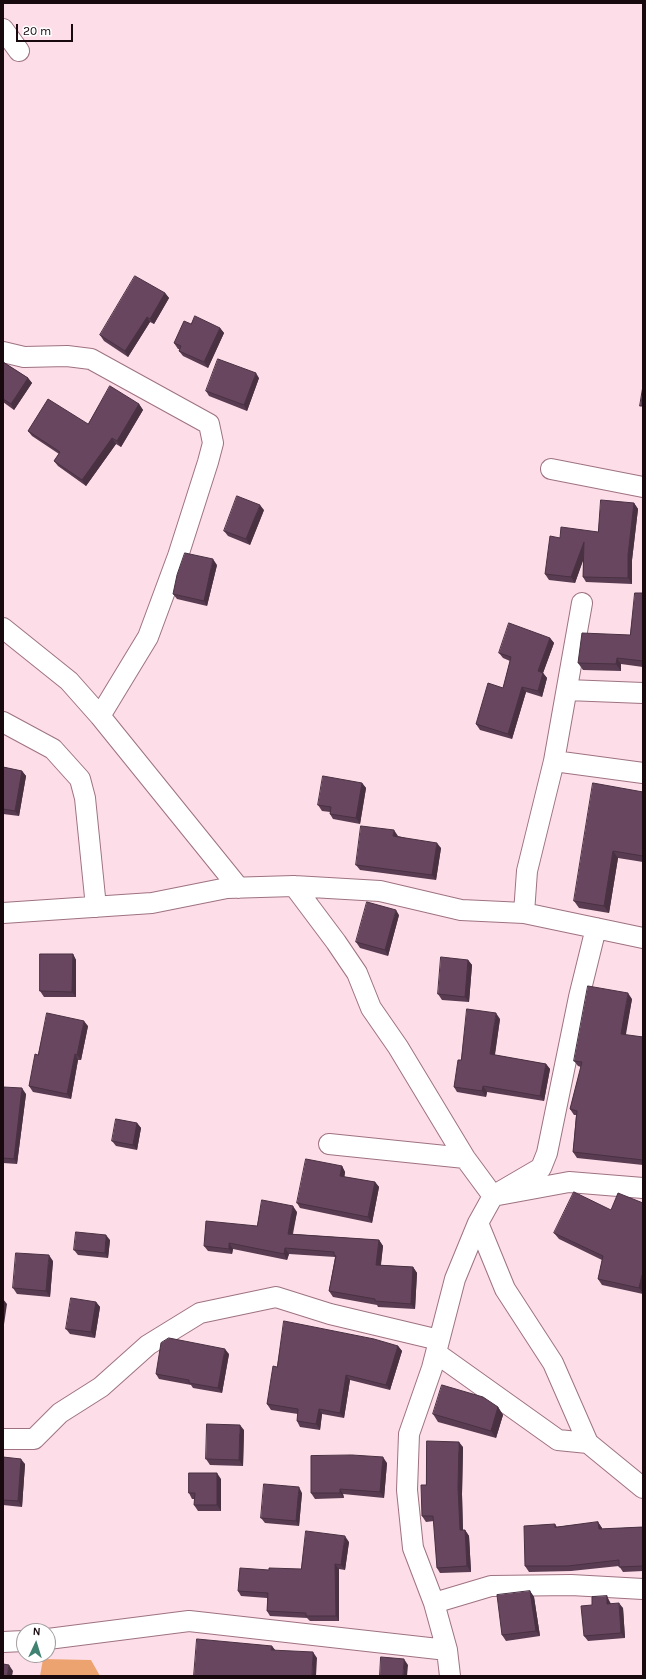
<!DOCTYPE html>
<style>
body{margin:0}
#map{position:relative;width:646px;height:1679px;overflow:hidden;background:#fddee8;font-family:Karla,sans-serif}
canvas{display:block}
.frame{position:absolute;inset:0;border:4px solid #18090f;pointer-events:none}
.north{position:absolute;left:16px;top:1623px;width:40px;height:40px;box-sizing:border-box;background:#fff;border:1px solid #a39d9f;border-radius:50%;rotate:4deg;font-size:11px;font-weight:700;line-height:16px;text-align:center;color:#18090f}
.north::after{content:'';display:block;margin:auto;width:14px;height:18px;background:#408272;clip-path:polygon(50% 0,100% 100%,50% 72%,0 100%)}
.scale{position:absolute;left:16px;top:24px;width:57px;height:18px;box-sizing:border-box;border:2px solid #18090f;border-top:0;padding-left:5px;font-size:12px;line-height:14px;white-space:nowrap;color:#18090f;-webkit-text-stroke:3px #fff;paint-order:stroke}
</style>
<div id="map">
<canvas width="646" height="1679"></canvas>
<div class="frame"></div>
<div class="north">N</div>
<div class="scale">20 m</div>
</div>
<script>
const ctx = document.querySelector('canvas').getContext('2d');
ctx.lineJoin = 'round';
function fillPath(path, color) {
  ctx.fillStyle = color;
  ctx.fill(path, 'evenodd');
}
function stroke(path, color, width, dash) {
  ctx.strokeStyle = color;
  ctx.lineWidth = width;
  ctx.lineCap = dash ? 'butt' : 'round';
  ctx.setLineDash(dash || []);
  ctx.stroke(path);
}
const green = new Path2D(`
 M43 1659 91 1660 100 1676H40Z`);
const minor = new Path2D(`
 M3 29 19 51
 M3 352 24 357 67 356 91 359 209 424 213 443 208 462 178 556 148 637 100 716
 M551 469 643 487
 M3 628 69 681 100 716 239 888
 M567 690 643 693
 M3 722 53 749 80 779 85 798 96 907
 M554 761 582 603
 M294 886 336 942 357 973 371 1008 398 1047 465 1158 493 1196 569 1182 643 1188
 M3 913 152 903 227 888 294 886 380 891 461 910 524 913 643 938
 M524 913 527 871 554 761 643 773
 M329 1144 465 1158
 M478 1223 505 1289 553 1363 588 1443 643 1488
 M436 1353 558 1440 588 1443
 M3 1439H34L60 1413 101 1387 148 1345 200 1313 276 1297 330 1314 439 1340
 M434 1603 491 1586 571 1585 643 1589
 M48 1639 189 1621 447 1650
 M3 1642 24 1641
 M450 1676 447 1650 434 1603 413 1548 407 1490 409 1434 432 1368 455 1279 478 1223 493 1196 541 1168 547 1153 579 997 596 928`);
const wall = new Path2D(`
 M165 293 169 298 154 324 150 322 128 357 104 341 100 335Z
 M191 324 220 328 224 333 208 368 183 356 179 351 180 349H178L174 343Z
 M3 362 28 378 32 383 14 410 3 402Z
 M259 378 247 411 209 396 206 391Z
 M139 404 143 410 121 447 116 444 86 486 58 466 54 461 59 454 32 436 28 431 88 424Z
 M634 503 638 509 632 560V584L586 582 583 577V560L575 583 549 580 545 574 560 538 598 532Z
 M264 510 250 545 228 536 224 531Z
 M217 565 207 606 177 599 173 594Z
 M643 593V667L621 664V671L583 670 578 663 630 635Z
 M550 638 554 643 543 673 547 678 542 697 526 692 512 739 480 730 476 724 503 688 510 661 503 658 499 653Z
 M3 767 22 771 26 776 19 816 3 814Z
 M362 783 366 788 360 824 333 819 330 814V812L322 811 318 805Z
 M643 792V862L618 858 609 913 579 908 574 901Z
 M398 836 441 848 436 880 360 870 356 865Z
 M399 915 388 956 360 948 356 942Z
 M73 954 76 960V997H44L40 991Z
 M468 960 472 965 469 1002 442 1000 438 994Z
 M632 999 625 1035 643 1037V1165L577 1158 573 1152 576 1115H574L570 1109 581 1067 578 1066 574 1061Z
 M500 1019 495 1055 546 1064 550 1069 544 1101 487 1092 486 1097 457 1092 454 1087 461 1060Z
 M88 1026 81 1060H78L71 1099 33 1092 29 1086 38 1055Z
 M3 1087 26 1094 17 1164 3 1163Z
 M137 1123 141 1128 137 1150 116 1146 112 1141Z
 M342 1166 345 1172 344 1177 375 1182 379 1187 372 1223 300 1208 297 1203Z
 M643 1203V1294L602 1285 598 1279 602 1260 559 1239 554 1233 611 1210Z
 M297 1212 293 1234 379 1240 383 1246 381 1265 413 1267 417 1273 415 1309 378 1307 377 1305 333 1297 329 1291 335 1257 289 1254 287 1260 233 1249 232 1254 208 1251 204 1246Z
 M110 1240 108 1258 78 1255 74 1250Z
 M53 1261 50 1297 17 1294 13 1288Z
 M96 1302 100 1307 95 1338 70 1334 66 1329Z
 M398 1346 402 1351 390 1390 350 1380 344 1418 322 1414 320 1430 300 1427 297 1421 298 1414 271 1410 267 1404 277 1367Z
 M229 1354 222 1393 193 1388 191 1385 159 1379 156 1374Z
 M498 1407 503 1415 496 1438 438 1422 433 1414Z
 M244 1430 243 1466 210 1465 206 1459Z
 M463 1447 462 1494 463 1530H465L469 1536 471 1572 440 1573 437 1568 434 1521 426 1522 422 1516 426 1485Z
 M3 1457 25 1464 22 1507 3 1505Z
 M387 1463 384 1498 343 1494 344 1498 315 1499 311 1493Z
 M221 1479V1511H198L194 1505 195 1499H192L189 1493Z
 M302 1493 299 1526 265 1523 261 1518Z
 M598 1522 602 1528V1529L643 1527V1571L623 1572 619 1566 571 1571 529 1572 525 1566 555 1524 557 1527Z
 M349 1542 345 1570 339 1569V1621H310L307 1618 270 1616 267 1611V1598L241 1596 238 1591 269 1570 301 1569Z
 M530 1591 534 1597 540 1636 506 1641 502 1635Z
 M610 1602 611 1604 623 1608 625 1638 588 1641 584 1636 592 1605Z`);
const shadedWall = new Path2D(`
 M165 293 169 298 154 324 150 319Z
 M147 317 150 322 128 357 125 351Z
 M220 328 224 333 208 368 204 362Z
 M256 373 259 378 247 411 244 405Z
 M28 378 32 383 14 410 11 404Z
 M139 404 143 410 121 447 117 441Z
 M112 438 116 444 86 486 82 480Z
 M634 503 638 509 632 560V584L628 578V555Z
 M260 505 264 510 250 545 246 539Z
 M584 542 588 547 575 583 571 577Z
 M213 559 217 565 207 606 204 601Z
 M550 638 554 643 543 673 547 678 542 697 538 691V671Z
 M617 658 621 664V671L616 664Z
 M522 687 526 692 512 739 508 734Z
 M22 771 26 776 19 816 15 811Z
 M362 783 366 788 360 824 356 818Z
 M394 830 398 836 397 841 393 836Z
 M437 843 441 848 436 880 432 875Z
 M613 851 618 858 609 913 604 906Z
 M396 910 399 915 388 956 385 950Z
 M73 954 76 960V997L72 992Z
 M468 960 472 965 469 1002 465 997Z
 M628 993 632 999 625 1040 621 1034Z
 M496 1013 500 1019 494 1059 490 1054Z
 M84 1021 88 1026 81 1060 77 1055Z
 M75 1054 78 1060 71 1099 67 1094Z
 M546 1064 550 1069 544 1101 540 1096Z
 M483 1086 487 1092 486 1097 482 1091Z
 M22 1088 26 1094 17 1164 14 1159Z
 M137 1123 141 1128 137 1150 133 1145Z
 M342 1166 345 1172 344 1181 340 1176Z
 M375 1182 379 1187 372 1223 368 1217Z
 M293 1206 297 1212 291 1239 288 1234Z
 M106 1235 110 1240 108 1258 105 1253Z
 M379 1240 383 1246 380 1270 376 1265Z
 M229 1243 233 1249 232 1254 229 1249Z
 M285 1248 289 1254 287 1260 284 1254Z
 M49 1255 53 1261 50 1297 46 1291Z
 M413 1267 417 1273 415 1309 411 1304Z
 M642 1275 643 1276V1293L639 1288Z
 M3 1299 7 1304 3 1331Z
 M96 1302 100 1307 95 1338 91 1332Z
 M398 1346 402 1351 390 1390 386 1385Z
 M225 1349 229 1354 222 1393 218 1388Z
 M346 1375 350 1380 344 1418 340 1413Z
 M498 1407 503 1415 496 1438 491 1431Z
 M319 1409 322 1414 320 1430 316 1424Z
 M240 1425 244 1430 243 1466 239 1460Z
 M459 1442 463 1447 462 1494 463 1536 460 1530 458 1488Z
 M383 1457 387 1463 384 1498 380 1492Z
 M21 1459 25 1464 22 1507 18 1501Z
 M217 1473 221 1479V1511L217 1505Z
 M299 1487 302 1493 299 1526 296 1521Z
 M340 1489 343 1494 344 1498 340 1493Z
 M598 1522 602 1528 603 1535 599 1529Z
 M465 1530 469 1536 471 1572 467 1566Z
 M345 1536 349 1542 345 1570 341 1565Z
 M335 1564 339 1569V1621L336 1616Z
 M530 1591 534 1597 540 1636 536 1631Z
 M607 1596 610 1602 611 1609 607 1604Z
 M619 1603 623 1608 625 1638 621 1633Z
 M272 1646 276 1651 271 1650Z
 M313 1652 317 1658 316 1676H312Z
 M404 1659 408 1665 407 1676H403Z
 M9 1665 13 1671 12 1676H7Z`);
const building = new Path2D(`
 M135 276 165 293 150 319 147 317 125 351 100 335Z
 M195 316 220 328 204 362 179 351 181 346 174 343 184 321 191 324Z
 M218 359 256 373 244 405 206 391Z
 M3 362 28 378 11 404 3 399Z
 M110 386 139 404 117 441 112 438 82 480 54 461 60 452 28 431 48 399 88 424Z
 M643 386V406H640Z
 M237 496 260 505 246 539 224 531Z
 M601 500 634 503 628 555V578L583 577 584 542 571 577 545 574 550 536 560 538 561 527 598 532Z
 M185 553 213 559 204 601 173 594 177 575Z
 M635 593H643V661L617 658 616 664 578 663 582 633 630 635Z
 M509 623 550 638 538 671 543 673 538 691 522 687 508 734 476 724 488 683 503 688 511 657 499 653Z
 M3 767 22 771 15 811 3 809Z
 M323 776 362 783 356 818 330 814 331 807 318 805Z
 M593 783 643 792V856L613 851 604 906 574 901Z
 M361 826 394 830 393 836 437 843 432 875 356 865Z
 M367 902 396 910 385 950 356 942Z
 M40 954H73L72 992 40 991Z
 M441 957 468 960 465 997 438 994Z
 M588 986 628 993 621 1034 643 1037V1160L573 1152 577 1111 570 1109 582 1062 574 1061Z
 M467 1009 496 1013 490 1054 546 1064 540 1096 483 1086 482 1091 454 1087 458 1060H461Z
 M47 1013 84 1021 77 1055 75 1054 67 1094 29 1086 35 1054 38 1055Z
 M3 1087 22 1088 14 1159 3 1158Z
 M116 1119 137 1123 133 1145 112 1141Z
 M306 1159 342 1166 340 1176 375 1182 368 1217 297 1203Z
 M574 1192 611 1210 618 1193 643 1203V1275H642L639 1288 598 1279 603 1256 554 1233Z
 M262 1200 293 1206 288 1234 379 1240 376 1265 413 1267 411 1304 375 1301V1299L329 1291 336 1256 334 1255V1252L285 1248 284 1254 229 1243V1249L204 1246 206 1221 257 1226Z
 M76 1232 106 1235 105 1253 74 1250Z
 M16 1253 49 1255 46 1291 13 1288Z
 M71 1298 96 1302 91 1332 66 1329Z
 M284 1321 374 1339 398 1346 386 1385 346 1375 340 1413 319 1409 316 1424 297 1421 298 1409 267 1404 273 1366 277 1367Z
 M169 1338 225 1349 218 1388 189 1383V1380L156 1374 161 1343Z
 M442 1385 483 1397 498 1407 491 1431 433 1414Z
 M207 1424 240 1425 239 1460 206 1459Z
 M427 1441 459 1442 458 1488 460 1530H465L467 1566 437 1568 433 1516H422L421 1485H426Z
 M352 1455 383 1457 380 1492 340 1489V1493H311V1456Z
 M3 1457 21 1459 18 1501 3 1500Z
 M189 1473H217V1505H194L195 1493H189Z
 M264 1484 299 1487 296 1521 261 1518Z
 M598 1522 599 1529 643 1527V1566L619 1567V1560L568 1566H525L524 1526 555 1524V1527Z
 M306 1531 345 1536 341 1565 335 1564 336 1616H306V1613L267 1611 268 1593 238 1591 240 1568 269 1570V1568L301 1569Z
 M530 1591 536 1631 502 1635 497 1595Z
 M607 1596V1604L619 1603 621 1633 584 1636 581 1606 592 1605V1597Z
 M197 1639 272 1646 271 1650 313 1652 312 1676H194Z
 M381 1657 404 1659 403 1676H380Z
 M3 1664 9 1665 7 1676H3Z`);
fillPath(green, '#eca36f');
stroke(minor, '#9e7281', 22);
stroke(minor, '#fff', 20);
fillPath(wall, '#593c52');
fillPath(shadedWall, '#493142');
fillPath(building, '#68465f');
stroke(building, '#493142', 1);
</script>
